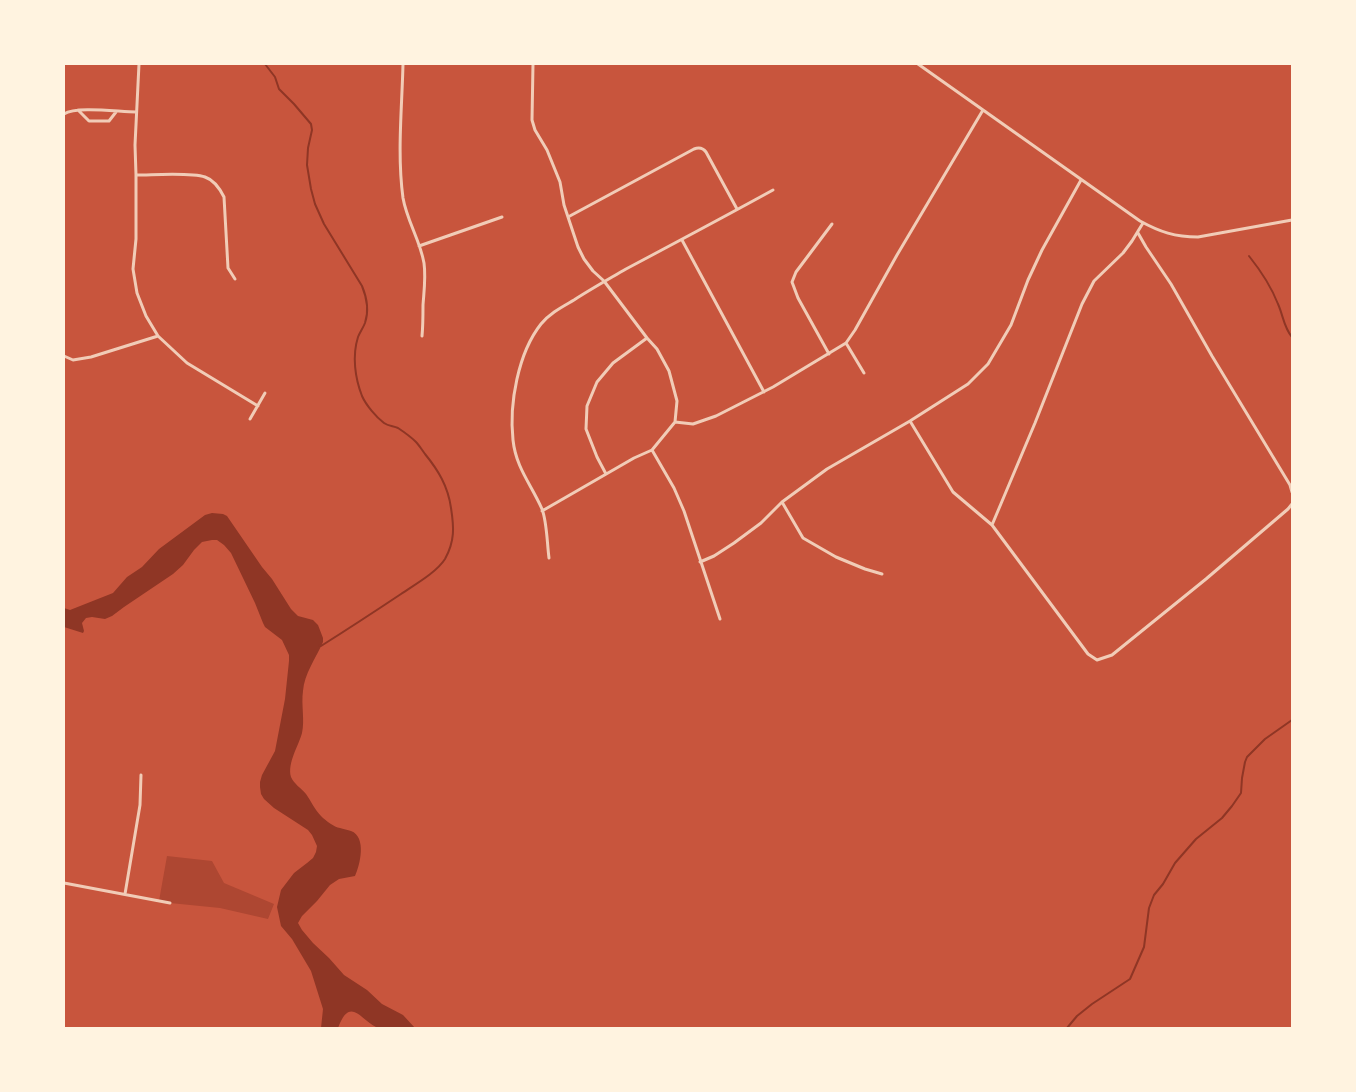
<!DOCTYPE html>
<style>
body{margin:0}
#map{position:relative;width:1356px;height:1092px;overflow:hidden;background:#c8553d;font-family:"Space Grotesk",sans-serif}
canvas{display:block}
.frame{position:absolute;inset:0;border:65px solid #fff3e0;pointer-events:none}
</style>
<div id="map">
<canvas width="1356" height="1092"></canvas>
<div class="frame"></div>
</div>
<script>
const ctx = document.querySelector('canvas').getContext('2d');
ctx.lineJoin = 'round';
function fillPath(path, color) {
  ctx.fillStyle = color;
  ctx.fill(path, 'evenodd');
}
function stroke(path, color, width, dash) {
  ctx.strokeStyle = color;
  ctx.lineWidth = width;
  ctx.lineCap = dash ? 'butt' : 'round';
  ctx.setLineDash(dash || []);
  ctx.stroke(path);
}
const green = new Path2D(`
 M167 856 212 861 224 883 274 904 268 919 220 908 170 903 159 901Z`);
const water = new Path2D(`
 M212 513 223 514 227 516 262 567 272 579 291 609 298 616 313 620 318 625 323 638V642C316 658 304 674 303 691 301 705 305 720 302 733 299 745 287 763 291 777 294 784 301 788 306 794 311 801 315 810 321 816 326 821 334 827 340 828 343 829 348 830 351 831 367 837 360 865 355 876L339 879 330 885 317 901 302 916 298 923 302 930 313 943 329 958 344 975 367 990 382 1004 403 1015 415 1028C407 1028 381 1030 376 1027 360 1019 350 996 338 1028H321L323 1009 311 971 292 939 281 926 277 907 281 890 294 873 307 863 313 858 316 852 317 846 312 835 308 830 274 808 264 799 261 794 260 787V782L262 775 275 751 285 699 289 661V655L282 640 265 627 263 623 255 603 231 553 224 545 217 540H212L202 542 194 550 183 565 173 574 124 607 112 616 105 619 92 617 86 618 82 623 84 631 83 633 64 627V608L70 610 113 593 127 577 142 567 159 549 205 515Z`);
const stream = new Path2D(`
 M265 64 275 77 279 89 294 104 311 124 312 130 308 148 307 165 311 189 315 204 324 224 362 286C367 298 369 311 365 323 363 328 360 332 358 337 352 356 355 378 362 396 366 405 376 417 384 423 388 426 393 426 398 428 404 432 411 437 416 442 419 445 422 450 425 454 438 470 448 486 451 508 454 527 455 541 445 559 436 573 414 585 401 594 374 612 348 629 321 646L319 645
 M1249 256C1261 271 1271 286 1278 304 1283 315 1284 328 1292 337
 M1067 1028 1077 1016 1092 1004 1130 979 1144 947 1149 908 1154 895 1163 884 1175 863 1196 839 1222 818 1232 806 1241 793 1242 778 1245 762 1247 757 1265 739 1292 720`);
const minor = new Path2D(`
 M139 64 135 145 136 175V239L133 269 137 293 146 316 158 336 187 363 258 406
 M403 64C402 108 397 154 403 198 407 221 420 240 424 263 426 277 424 291 423 305 423 315 423 326 422 336
 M533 64 532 120 535 130 547 150 560 182 564 205 578 247 584 259 593 271 604 281 647 338 657 349 669 371 677 401 675 422 652 450 634 458 542 511
 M918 64 1140 221C1160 232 1175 237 1198 237L1292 220
 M78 110 89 121H109L116 112
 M64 114C77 106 119 112 136 112
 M136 175C153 175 191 172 205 177 214 180 220 189 224 197L228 268 235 279
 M568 217 694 149C699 147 703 148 706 152L737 209
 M1138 233 1146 247 1171 284 1212 356 1290 485 1292 492
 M682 240 764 392
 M419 246 502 217
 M846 343 864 373
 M829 354 798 298 792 282 796 272 832 224
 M64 356 73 360 91 357 158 336
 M250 419 265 393
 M910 421 953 492 992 525 1088 654 1097 660 1112 655 1206 579 1288 509 1292 504
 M675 422 693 424 716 416 773 387 846 343 855 330 897 255 983 110
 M652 450 674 488 684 511 720 619
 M606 474 597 457 586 429 587 406 597 382 613 363 647 338
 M782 502 803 538 836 557 865 569 882 574
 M992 525 1035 423 1082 304 1094 281 1123 253 1132 241 1143 223
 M549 558C547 543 547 522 542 509 531 484 516 468 513 440 509 404 518 353 541 324 550 313 562 307 574 300 591 289 609 279 626 269 675 243 724 217 773 190
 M700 562 714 556 734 543 761 523 782 502 827 469 910 421 968 384 988 364 1011 325 1028 280 1042 250 1081 180
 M64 883 170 903
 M125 894 140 805 141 775`);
fillPath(green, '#ae4732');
fillPath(water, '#8f3625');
stroke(stream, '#8f3625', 2);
stroke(minor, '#f1ccb7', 3);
</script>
